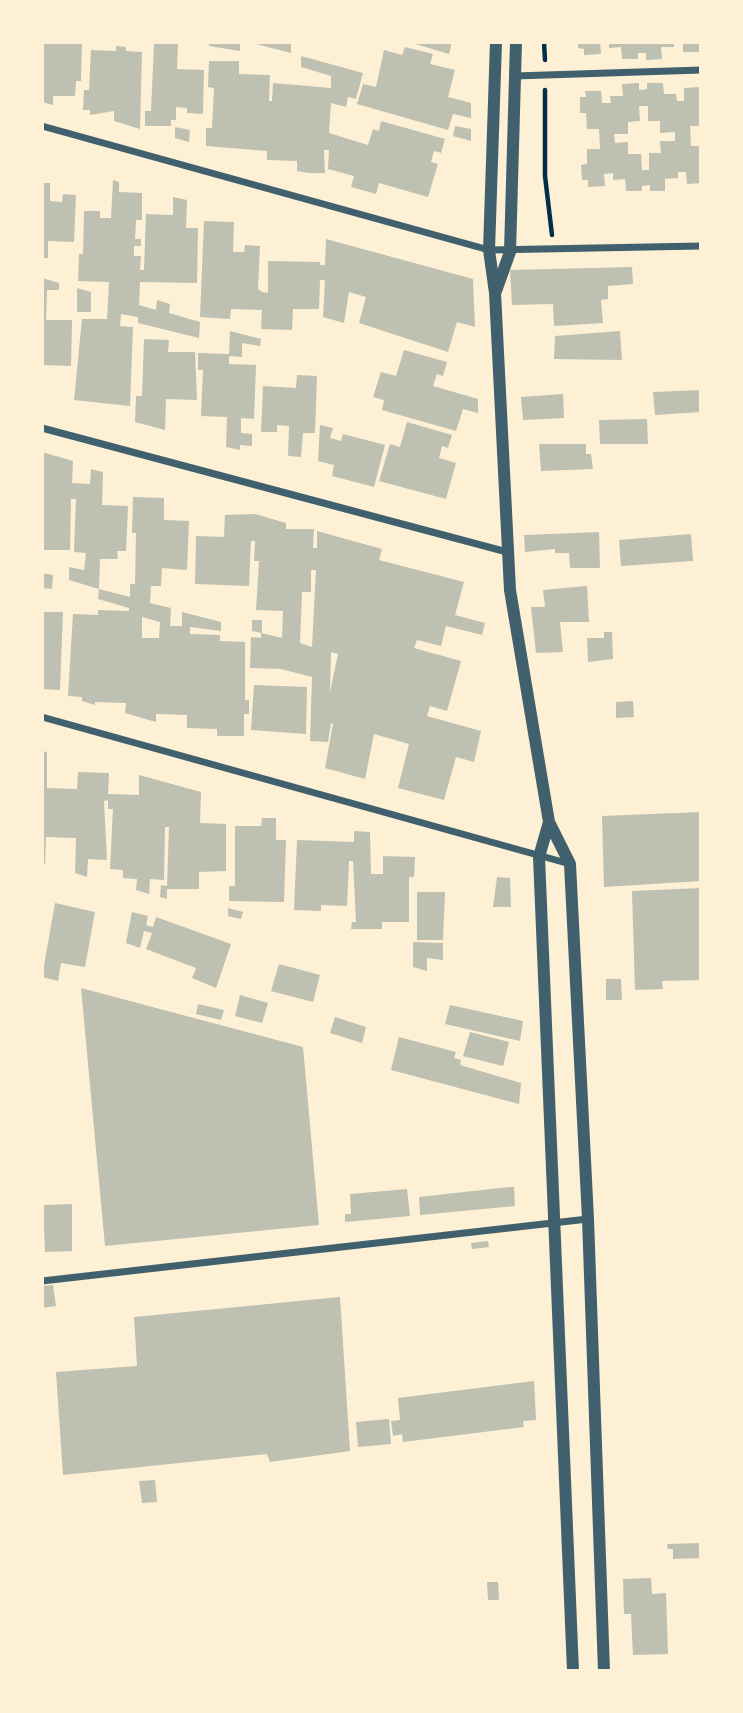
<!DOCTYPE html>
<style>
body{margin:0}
#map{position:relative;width:743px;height:1713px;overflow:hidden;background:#fdf0d5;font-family:Arial,sans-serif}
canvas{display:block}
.frame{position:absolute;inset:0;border:44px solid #fdf0d5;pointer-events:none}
</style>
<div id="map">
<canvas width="743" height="1713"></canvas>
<div class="frame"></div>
</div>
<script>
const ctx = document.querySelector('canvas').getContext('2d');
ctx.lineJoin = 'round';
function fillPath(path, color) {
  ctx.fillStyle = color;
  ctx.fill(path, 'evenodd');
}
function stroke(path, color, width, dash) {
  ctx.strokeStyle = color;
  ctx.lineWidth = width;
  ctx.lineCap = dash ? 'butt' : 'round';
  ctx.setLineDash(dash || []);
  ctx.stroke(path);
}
const building = new Path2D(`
 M42 42H82L81 81H76L75 96H53V105L42 102Z
 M209 42H240V51L209 46Z
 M291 42V53L252 43V42Z
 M409 42H452L449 54Z
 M578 42H600L601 54 584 55V49L578 48Z
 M609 42H674V47H661L662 59 646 60V53H638V59H622L621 47 609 48Z
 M683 42H701L699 52H683Z
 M154 44H178L177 69 204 70 203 114 187 113V108L176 107V120H171V126H145V111H151Z
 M116 46 126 47V51L142 52 140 129 114 121V111L90 115V110H83L84 90H89L91 50 116 51Z
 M405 47 433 54 430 64 455 70 448 97 471 103V118L453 114 448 130 357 104 363 84 376 87 384 50 402 55Z
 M301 56 363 73 356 99 348 97 346 107 331 103 329 133 368 145 373 129 379 131 381 121 445 139 441 153 434 151 431 162 438 164 428 197 379 183 376 194 351 187 354 176 328 169 329 150H324L325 173H309L297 171V161L267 160V151L206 146V128H212L214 88 208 87 209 61H239V74L270 75 269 101H272L273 83 331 88V76L301 67Z
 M639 83V90L647 89V83H663L664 94H676L677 101H684V88L700 87 701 126H690L691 146H701V183L687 184 686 172H678V178L665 179V191H650V185L642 186V191H626L625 179 613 180V173L604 174 605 186 588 187V180H582L581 165 587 164V149H600L599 129H587L586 113H580V97H586L585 91H601L602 103H611L610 96H623L622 84ZM639 106H648V121H660V133L675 132V141H660L661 153H649V170H642L641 154H628V142L615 143 614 134H628V122L640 121Z
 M455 126 471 129V141L453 136Z
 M175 127 190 130 189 142 175 138Z
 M113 180 119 182V192L142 193V220H136L135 239H141V246H134V256H141L140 270H144L146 214 173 215V197L187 200 186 228H198L197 283 140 282 139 305 156 310 157 300 170 304 169 313 200 322 199 338 138 323V317L121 314 120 326 133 327 130 406 74 400 82 319H107L109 282 78 281 79 254H83L84 211H100V218H111Z
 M42 183H50V201L62 202 63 194 76 195 74 242 48 241V258H42Z
 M204 221 234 222 233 252H244L245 245 260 246 258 289 262 292 268 293V261L320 262V265H325L326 239 473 279 475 327 457 322 448 352 359 323 366 297 349 292 344 323 323 317 325 280H320L319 309H293L292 330 261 329 262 310 231 309 230 319 200 317Z
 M632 267 633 284 608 286V299L601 300 603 323 554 326 553 304 512 305 510 270Z
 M42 278 59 283V290H47L46 320H72L71 366 42 365Z
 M77 288 91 292V312H77Z
 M230 331 261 339 260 346 242 343V357L229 356V364L256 365 254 419 241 418V433L252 434V446L240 445V450L226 447 227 417 201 416 203 370H198V353L229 354Z
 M620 331 622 360 554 359 555 336Z
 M144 339 169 340 168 352H195L197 400 166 399 165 430 135 422 136 396H142Z
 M404 350 447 362 443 376 437 374 433 386 478 399V413L463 409 456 431 382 410 384 400 373 397 381 372 396 376Z
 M297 375 317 376 315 433H303L301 457 288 456 289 426 277 425V432H261L263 386 296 388Z
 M701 390V412L655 415 653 392Z
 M563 394 564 418 523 420 521 397Z
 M647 419 648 444H600L599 420Z
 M407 422 452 435 448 448 442 446 439 458 456 463 446 499 379 481 390 444 400 447Z
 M320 425 333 428 330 438 341 441 343 434 385 445 374 487 332 476 334 465 318 461Z
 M539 444H586V454H591L593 469 541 471Z
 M42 452 73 461 72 483 90 484 91 469 103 472 102 505 128 506 126 551H117L118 559H100L99 589 69 580V567L84 570 86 553 74 552 76 499H71L70 550H42Z
 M133 497 164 498V520L189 521 187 570 162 568 161 586H151L150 603 171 608 170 626H182V612L221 622V631L190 627V634L220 635V641L245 642V700H249V714H244V736H217V729L187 728V715L156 714V722L125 713 126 703 95 702V705L82 701V697L68 696 73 614 98 615V610L129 611V608L98 599 99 589 130 597V584H135L136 533H132ZM142 617 160 622 159 638H142Z
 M255 514 286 523V529H314L313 548H317V531L382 549 379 560 464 582 455 615 485 623 482 635 446 626 441 646 417 640 414 648 461 661 447 711 430 706 427 716 481 731 474 762 456 757 444 800 398 788 409 744 374 734 365 779 325 768 333 724 331 723 328 742 310 741 312 677 281 669 250 668 251 637 261 638V633L282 638 283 611 256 610 259 561H254L255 541H251L249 586 195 584 196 536 224 537 225 515ZM311 570H316L312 647 300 643 302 592H311ZM331 652 338 654 330 692Z
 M599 532 600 568H570L569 553H555V549L525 552 524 535Z
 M691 534 693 561 621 566 619 540Z
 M42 573 53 575 52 589 42 588Z
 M587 586 589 622H560L563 652 536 653 531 607H545L543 590Z
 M42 612H63L60 690 42 689Z
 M252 620H262V633L252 631Z
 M604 632H612L613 659 588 662 587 638H604Z
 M254 685 307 687 306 734 251 730Z
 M633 701 634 717 616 718V702Z
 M42 751 47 752V788L77 789 78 772 109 773 108 794 139 795V775L201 792 200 823 226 824V871L199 872V889H167V899L160 897 161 885 167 886 169 827H165L164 880 150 879 149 894 136 890 137 879 123 878V870L110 869 113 809H108V800L104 801 107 860 88 859 87 877 75 873 76 838 46 837 45 864 42 863Z
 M701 812V881L604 887 602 816Z
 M262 818H276V840H286L284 902 229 901V886H235V826H261Z
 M354 831 370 832 371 874H383V856L415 857 414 877H409V922H382V929H351L352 922H356L353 861H349L347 906 321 905V911L294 910 297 840 354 842Z
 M497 877 510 878 511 907H493Z
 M701 888V980L662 981 663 989 635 990 632 891Z
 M417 892H445L443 940H417Z
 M55 903 95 912 85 967 61 963 58 981 42 977Z
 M228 908 243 912 241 919 228 916Z
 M132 912 148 916 146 925 153 927 156 917 231 944 216 988 192 978 196 968 146 949 152 933 144 931 140 948 126 943Z
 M413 942 443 943V960L427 958V971L413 967Z
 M279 964 320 975 313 1002 271 991Z
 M606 979H621L622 1000H606Z
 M81 988 303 1047 319 1225 105 1246Z
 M240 995 268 1003 262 1023 235 1016Z
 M198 1004 224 1010 221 1020 196 1014Z
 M450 1005 523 1021 520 1041 445 1024Z
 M335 1017 366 1027 362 1043 330 1033Z
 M470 1032 509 1042 503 1066 463 1056Z
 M399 1037 456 1052 454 1058 461 1060 460 1065 521 1083 519 1104 391 1070Z
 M509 1187H514L515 1206 420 1215 419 1197Z
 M407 1189 410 1216 345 1222V1214H351L350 1194Z
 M72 1204V1251L45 1252 43 1205Z
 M488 1241 489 1247 472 1249 471 1243Z
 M53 1285 56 1306 42 1308V1286Z
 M340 1297 350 1451 270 1462 267 1454 63 1475 56 1372 137 1366 134 1317Z
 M534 1381 536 1420 523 1421 524 1427 403 1442 402 1434 393 1436 391 1421 400 1420 398 1398Z
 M389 1419 391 1444 358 1447 356 1422Z
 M155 1480 157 1502 142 1503 139 1481Z
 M701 1543V1558L673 1559V1549H668L667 1544Z
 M651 1578 652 1594 666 1593 668 1654 633 1655 631 1614H624L623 1579Z
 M487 1582H498L499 1600H488Z`);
const path = new Path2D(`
 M544 42 545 60
 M545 90V176L552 235`);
const minor = new Path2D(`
 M515 76 701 70
 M42 126 489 250 701 246
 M42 428 507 552
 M42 717 570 864
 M42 1281 588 1219`);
const tertiary = new Path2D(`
 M496 42 489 250 495 293 510 590 549 822 570 864 588 1219 604 1671
 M496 291 510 252 516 42
 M549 822 539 857 573 1671`);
fillPath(building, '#bec0b2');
stroke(path, '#003049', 4.5);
stroke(minor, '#3f606c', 7);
stroke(tertiary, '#3f606c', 12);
</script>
